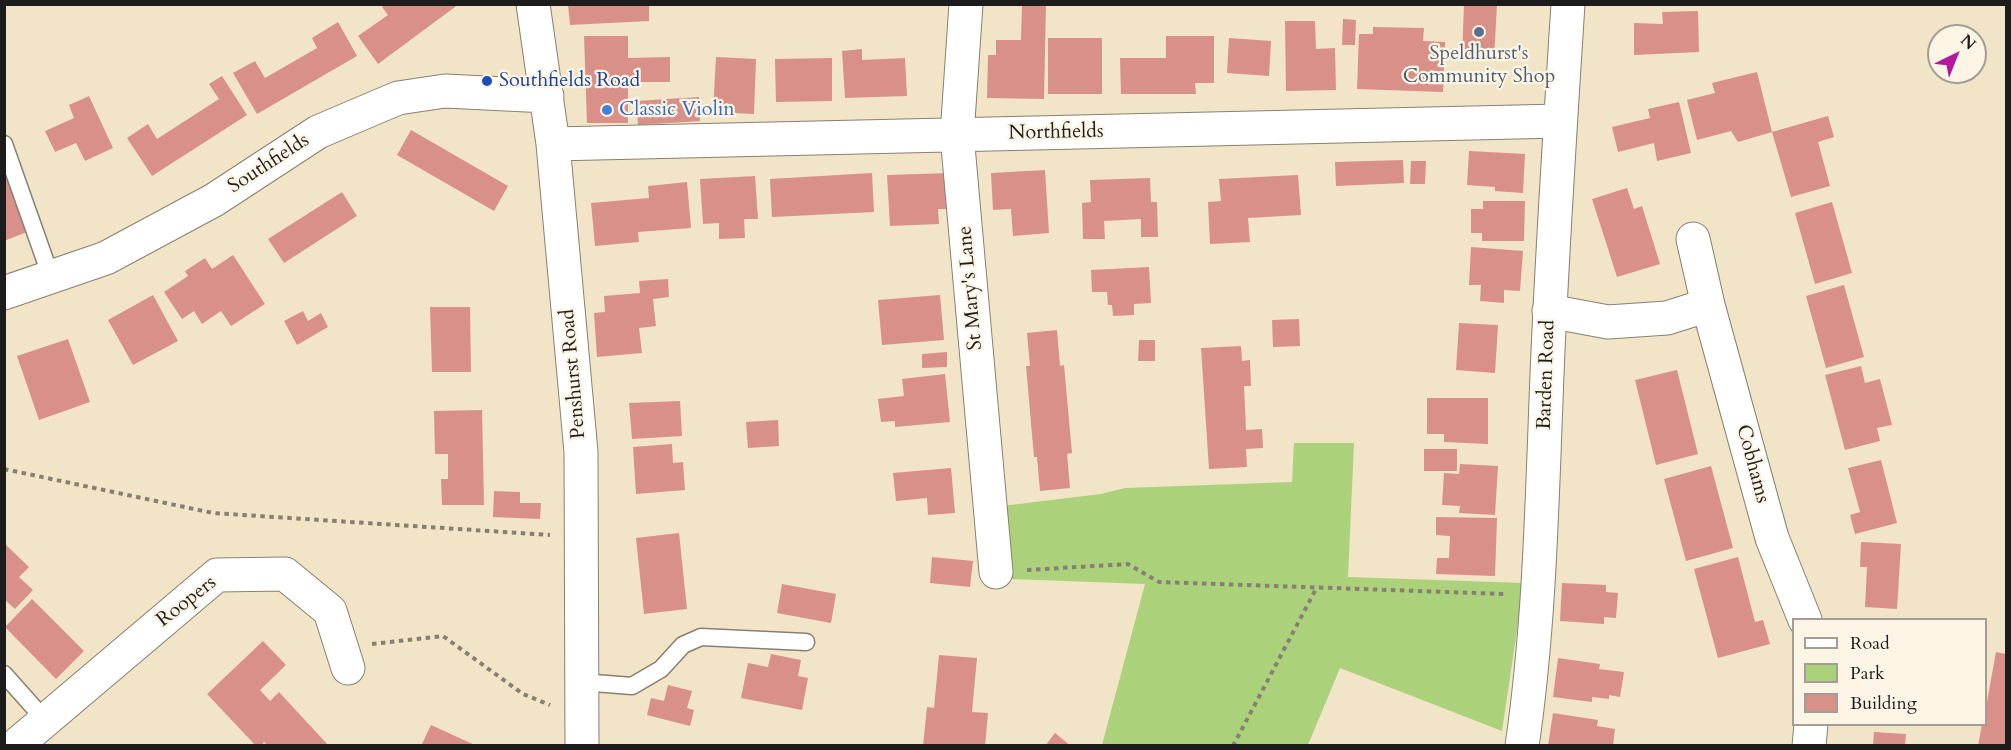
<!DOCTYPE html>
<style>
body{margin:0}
#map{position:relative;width:2011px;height:750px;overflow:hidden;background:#f2e4c7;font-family:Cardo,serif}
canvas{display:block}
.frame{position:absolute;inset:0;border:6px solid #1c1c1c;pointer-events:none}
.legend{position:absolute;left:1792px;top:618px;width:195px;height:108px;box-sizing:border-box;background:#fcf5e5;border:2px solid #a29e95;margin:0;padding:8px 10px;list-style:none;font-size:18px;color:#1c1c1c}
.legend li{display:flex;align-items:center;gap:12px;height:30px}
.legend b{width:30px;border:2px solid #a29e95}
.north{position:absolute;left:1927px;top:24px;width:60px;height:60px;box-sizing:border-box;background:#fcf5e5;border:2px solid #a29e95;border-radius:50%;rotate:43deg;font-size:16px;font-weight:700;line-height:24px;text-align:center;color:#1c1c1c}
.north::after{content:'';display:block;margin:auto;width:21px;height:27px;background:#b5179e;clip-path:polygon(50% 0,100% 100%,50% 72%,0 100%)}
</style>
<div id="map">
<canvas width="2011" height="750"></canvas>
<div class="frame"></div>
<ul class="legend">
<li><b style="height:8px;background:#fff"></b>Road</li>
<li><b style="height:16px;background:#abd17b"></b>Park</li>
<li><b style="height:16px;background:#d99089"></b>Building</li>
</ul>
<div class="north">N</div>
</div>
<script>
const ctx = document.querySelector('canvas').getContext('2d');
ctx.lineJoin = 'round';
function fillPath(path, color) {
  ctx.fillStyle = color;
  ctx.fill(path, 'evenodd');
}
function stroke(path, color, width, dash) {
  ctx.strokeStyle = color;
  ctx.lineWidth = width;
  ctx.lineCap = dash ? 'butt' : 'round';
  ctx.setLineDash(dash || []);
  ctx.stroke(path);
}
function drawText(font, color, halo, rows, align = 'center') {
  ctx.font = font + ' Cardo,serif';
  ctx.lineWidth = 4.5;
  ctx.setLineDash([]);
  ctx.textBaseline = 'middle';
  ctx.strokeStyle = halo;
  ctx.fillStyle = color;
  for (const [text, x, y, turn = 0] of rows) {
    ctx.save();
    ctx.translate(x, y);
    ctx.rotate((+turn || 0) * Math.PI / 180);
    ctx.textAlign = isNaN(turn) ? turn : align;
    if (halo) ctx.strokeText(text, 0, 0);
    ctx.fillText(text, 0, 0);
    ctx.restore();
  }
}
const green = new Path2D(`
 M1294 443H1354L1348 577 1524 583 1502 731 1340 668 1308 745H1102L1145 584 1011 579 1002 506 1101 494 1125 488 1292 482Z`);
const building = new Path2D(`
 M385 4H459L378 64 358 36 388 15 382 7Z
 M568 4H649V21L570 25Z
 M1022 4H1046L1044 99 987 98 988 55H996V40H1021Z
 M1464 4H1497L1494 61 1462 59Z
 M1698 11 1699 52 1634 55V23L1663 24 1662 12Z
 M1343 19 1356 20 1355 45H1342Z
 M1285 21H1315L1316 49 1335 48 1336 90 1286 91Z
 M338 22 357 56 257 114 233 73 255 61 265 78 317 48 312 38Z
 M1373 27 1424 28 1423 41 1445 42 1443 92 1357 89 1359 34H1373Z
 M584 36H628V58L670 57V82H628V123H587Z
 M1166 36H1214V83H1195L1196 94H1121L1120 58H1166Z
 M1048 38H1102V94H1048Z
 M1229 38 1271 41 1269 76 1227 73Z
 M862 49V60L905 58 907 96 845 98 842 51Z
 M716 57 756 59 754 114 713 112Z
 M832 58V101L776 102 775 59Z
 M1757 72 1772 132 1738 142 1731 131 1697 140 1687 100 1715 93 1712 83Z
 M222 76 247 115 152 176 127 138 148 124 157 139 219 99 209 84Z
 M89 96 113 148 85 161 76 143 55 152 45 131 74 118 69 105Z
 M699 97 700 121 638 125 636 101Z
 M1679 102 1691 153 1657 161 1654 143 1618 152 1612 127 1650 118 1648 109Z
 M1828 116 1834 137 1818 142 1830 186 1791 197 1772 132Z
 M411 130 508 186 494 211 397 155Z
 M1469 151 1525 154 1523 193 1495 191V187L1467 185Z
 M4 160 32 230 4 241Z
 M1403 160 1404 183 1336 186 1335 162Z
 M1411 161H1426L1425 184H1410Z
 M1045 170 1049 233 1013 236 1011 209 993 210 991 173Z
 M872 173 874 212 772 217 770 179Z
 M950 173 952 209H938L939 224 890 226 887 175Z
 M1298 175 1301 215 1248 218 1250 242 1210 244 1208 202 1221 201 1219 179Z
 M755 176 758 219H744L745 238 719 239V223L703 224 700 179Z
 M1150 178 1151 202H1157L1158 237H1141V219L1104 221 1105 239H1083L1082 203 1091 202 1090 180Z
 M687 182 691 228 638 232 639 242 595 246 591 203 649 198 648 186Z
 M1627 188 1634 209 1642 206 1660 264 1617 277 1592 199Z
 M342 192 357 216 284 263 268 239Z
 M1483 201H1525L1524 241H1482V233H1471V209H1483Z
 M1832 202 1852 273 1815 284 1795 213Z
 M1471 247 1523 251 1520 291 1504 290V303L1480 301 1481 285H1469Z
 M233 255 265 304 231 326 221 311 202 324 194 311 182 319 164 292 188 276 185 271 205 258 212 269Z
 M1149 267 1151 303 1134 304V315L1113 316 1112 305H1108L1107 292H1092L1091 270Z
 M668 279 669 297 653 299 656 326 639 328 642 353 597 357 594 313 605 312 604 296 640 293 639 281Z
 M1844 285 1864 357 1826 368 1806 296Z
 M153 295 178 341 133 365 108 320Z
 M940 295 944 340 882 345 878 300Z
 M430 307H470L471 372H432Z
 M303 311 308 321 321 313 328 327 297 345 284 321Z
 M1299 319 1300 346 1273 347 1272 320Z
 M1459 323 1498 325 1495 373 1456 370Z
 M1057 330 1060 366 1064 365 1072 453 1067 454 1070 488 1040 491 1037 457H1034L1026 366H1030L1027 333Z
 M68 339 90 402 39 420 17 356Z
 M1139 340H1155V361H1138Z
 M1241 346 1242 361 1250 360 1251 386H1244L1246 430 1262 429 1263 448 1246 449 1247 467 1209 469 1201 348Z
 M947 352V367L922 368V354Z
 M1861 366 1865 383 1880 379 1892 425 1877 428 1880 441 1845 450 1825 375Z
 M1677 370 1698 454 1656 465 1635 380Z
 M945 374 950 422 895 427V421L881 422 878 399 904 396 902 379Z
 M1427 398H1488V444L1444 442V434H1427Z
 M680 401 682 436 632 439 629 403Z
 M482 410 484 505H442L441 479H448V454H435L434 411Z
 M778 420 779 446 748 448 746 422Z
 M672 444 673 463 683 462 685 490 636 494 633 447Z
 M1424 449H1457V471H1424Z
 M1881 460 1897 523 1855 534 1850 515 1860 512 1848 468Z
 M1460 464 1498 466 1495 515 1459 513 1460 506 1442 505 1444 473 1459 474Z
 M1711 466 1733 548 1686 561 1664 479Z
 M951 468 955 513 928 515 927 498 896 501 893 473Z
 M494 491 520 492V503H541L540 519 493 517Z
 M1436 517 1497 518 1495 576 1436 574 1437 558H1449L1450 536 1436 535Z
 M679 533 687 609 644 614 636 538Z
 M1861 542 1901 544 1897 609 1865 607 1867 567H1860Z
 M4 543 29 567 19 577 33 590 15 609 4 599Z
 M932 557 973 561 970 587 930 583Z
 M1738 557 1755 622 1763 620 1770 644 1718 658 1694 569Z
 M1562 583 1606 585V592L1618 593 1616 618 1604 617V624L1560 621Z
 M782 584 836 594 831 623 777 613Z
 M32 599 84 651 56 679 5 627Z
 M263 641 286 665 260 690 270 701 279 692 329 746H268L264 742 261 746H256L207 694Z
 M1996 652 2006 654V746H1978L1982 724H1986V707Z
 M771 654 801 660 798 676 808 678 802 710 741 698 748 663 768 667Z
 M939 655 977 658 972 712 988 713 985 746H923L927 707 934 708Z
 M1558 658 1600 664 1599 669 1624 672 1620 697 1609 695V699L1592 697V702L1553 697Z
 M668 685 692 691 687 708 694 710 690 726 647 715 651 698 664 701Z
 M1553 713 1598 720 1597 726 1615 729 1613 746H1548Z
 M431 725 477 746H421Z
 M1874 732 1906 734 1905 746H1873Z
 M1055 733 1071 746H1045Z`);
const path = new Path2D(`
 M4 469 213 513 550 535
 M1027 570 1128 564 1159 582 1505 594
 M372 644 443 636 523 694 550 705
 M1233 746 1317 587`);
const lane = new Path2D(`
 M4 144 51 277
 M4 674 45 720
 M581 682 632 686 661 669 683 645 701 637 806 642`);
const street = new Path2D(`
 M533 4 553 144 581 452 582 746
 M966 4 957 135 996 572
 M553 144 1560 121
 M1693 239 1708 305
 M4 293 106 258 214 200 318 132 398 98 445 91 547 96
 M1549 311 1608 322 1667 318 1708 305 1772 538 1805 620
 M15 746 217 575 285 574 330 611 348 668
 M1809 746 1811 724`);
const secondary = new Path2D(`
 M1522 746C1540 623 1542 499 1547 375 1552 252 1560 128 1568 4`);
const markers = [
 [1479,32,6,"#5c6f8a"],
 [487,81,6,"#1a4fb4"],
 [607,110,6,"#3f7fe0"]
];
const serviceNames = [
 ["Speldhurst's",1479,54],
 ["Community Shop",1479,77]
];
const transitNames = [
 ["Southfields Road",499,81]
];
const shopNames = [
 ["Classic Violin",619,110]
];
const streetNames = [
 ["Northfields",1056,133,-1],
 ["Southfields",269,164,-33],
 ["St Mary's Lane",971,288,-95],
 ["Penshurst Road",574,374,-95],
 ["Barden Road",1547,375,-88],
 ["Cobhams",1752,464,75],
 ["Roopers",187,602,-38]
];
fillPath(green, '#abd17b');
fillPath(building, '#d99089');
stroke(lane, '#878072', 19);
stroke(street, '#878072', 35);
stroke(secondary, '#878072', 35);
stroke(path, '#878072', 4, [4.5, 4.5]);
stroke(lane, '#fff', 16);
stroke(street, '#fff', 33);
stroke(secondary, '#fff', 33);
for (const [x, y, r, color] of markers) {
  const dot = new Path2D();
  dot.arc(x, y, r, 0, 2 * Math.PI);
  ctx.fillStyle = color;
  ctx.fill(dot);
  stroke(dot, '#fcf5e5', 2);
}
drawText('20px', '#4e5e75', '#fcf5e5', serviceNames);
drawText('20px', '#164399', '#fcf5e5', transitNames, 'left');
drawText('20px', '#366cbe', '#fcf5e5', shopNames, 'left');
drawText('20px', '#1c1c1c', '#fcf5e5', streetNames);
</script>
